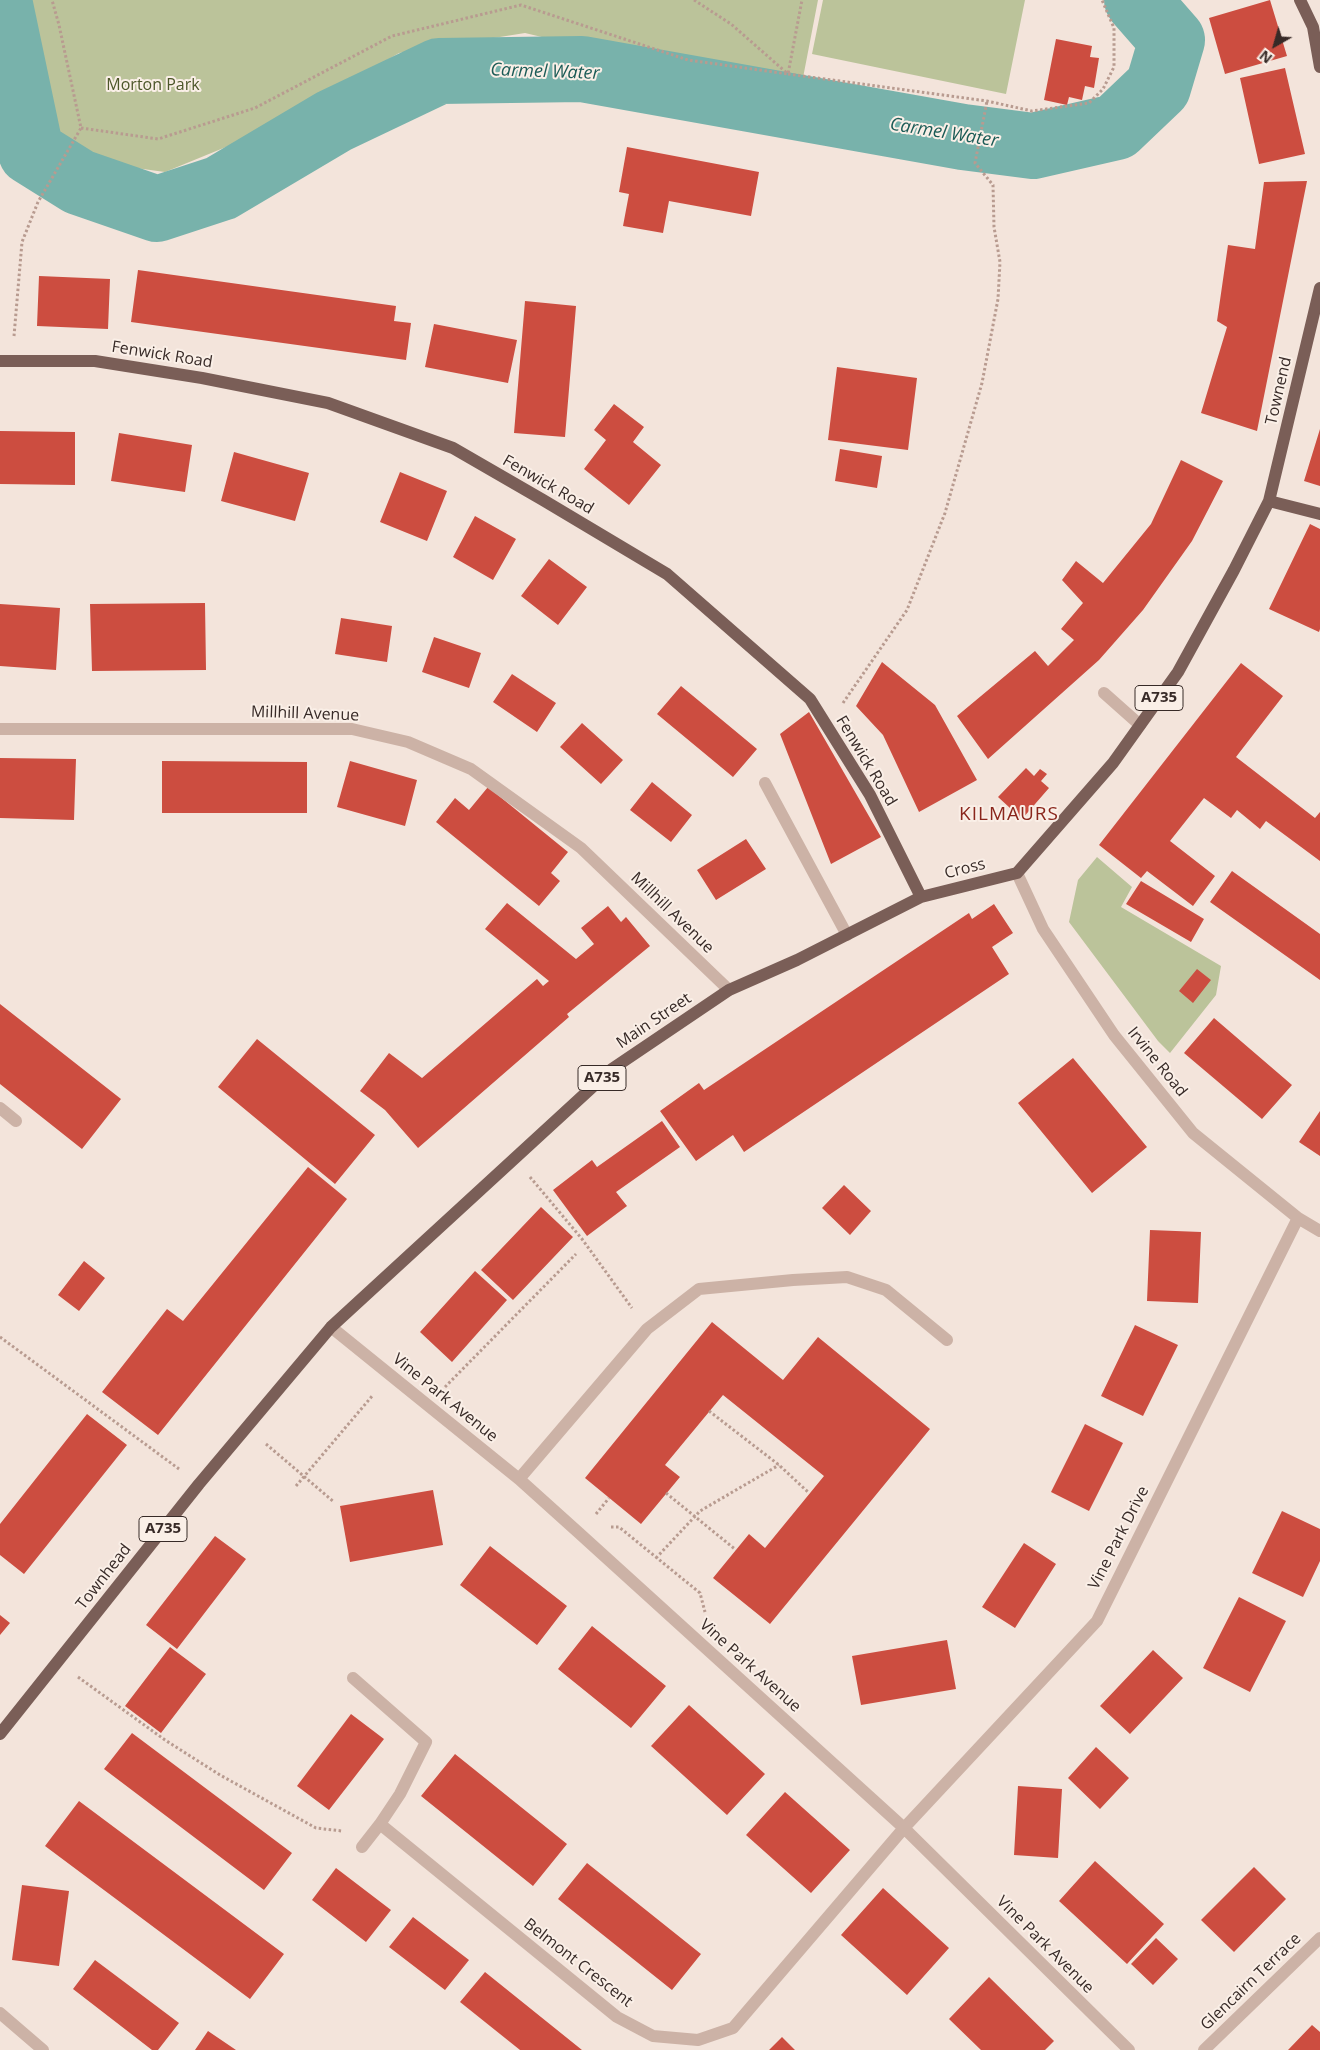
<!DOCTYPE html>
<style>
body{margin:0}
#map{position:relative;width:1320px;height:2050px;overflow:hidden;background:#f3e4db;font-family:"Open Sans",sans-serif}
canvas{display:block}
.north{position:absolute;left:1250px;top:20px;width:50px;height:50px;-webkit-text-stroke:4px #faefe7;paint-order:stroke;rotate:218deg;font-size:14px;font-weight:700;line-height:20px;text-align:center;color:#372a27}
.north::after{content:'';display:block;margin:auto;width:18px;height:22px;background:#372a27;clip-path:polygon(50% 0,100% 100%,50% 72%,0 100%)}
</style>
<div id="map">
<canvas width="1320" height="2050"></canvas>
<div class="north">N</div>
</div>
<script>
const ctx = document.querySelector('canvas').getContext('2d');
ctx.lineJoin = 'round';
function fillPath(path, color) {
  ctx.fillStyle = color;
  ctx.fill(path, 'evenodd');
}
function stroke(path, color, width, dash) {
  ctx.strokeStyle = color;
  ctx.lineWidth = width;
  ctx.lineCap = dash ? 'butt' : 'round';
  ctx.setLineDash(dash || []);
  ctx.stroke(path);
}
function drawText(font, color, halo, rows, align = 'center') {
  ctx.font = font + ' "Open Sans",sans-serif';
  ctx.lineWidth = 4;
  ctx.setLineDash([]);
  ctx.textBaseline = 'middle';
  ctx.strokeStyle = halo;
  ctx.fillStyle = color;
  for (const [text, x, y, turn = 0] of rows) {
    ctx.save();
    ctx.translate(x, y);
    ctx.rotate((+turn || 0) * Math.PI / 180);
    ctx.textAlign = isNaN(turn) ? turn : align;
    if (halo) ctx.strokeText(text, 0, 0);
    ctx.fillText(text, 0, 0);
    ctx.restore();
  }
}
const green = new Path2D(`
 M27 0H818L802 83 668 67 525 33 399 53 265 131 165 172 84 161 46 118Z
 M823 0H1025L1006 94 812 54Z
 M1097 857 1132 887 1121 907 1221 966 1216 995 1170 1053 1158 1041 1069 922 1078 880Z`);
const river = new Path2D(`
 M0 5 31 152 79 182 157 209 221 188 334 121 439 71 582 69 963 137 1033 146 1116 127 1158 87 1172 40 1137 0`);
const building = new Path2D(`
 M1270 0 1287 56 1225 74 1209 18Z
 M1056 39 1092 46 1090 57 1099 58 1094 88 1085 86 1082 100 1069 97 1067 105 1044 100Z
 M1285 68 1305 154 1259 164 1240 78Z
 M627 147 759 172 751 216 669 201 663 233 623 226 629 194 619 192Z
 M1307 181 1257 431 1201 413 1227 327 1217 321 1228 245 1255 249 1264 182Z
 M138 270 396 306 394 321 411 323 406 360 131 322Z
 M39 276 110 279 108 329 37 326Z
 M525 301 576 306 565 437 514 433Z
 M434 324 517 340 508 383 425 367Z
 M837 367 917 378 908 450 828 440Z
 M614 404 644 427 633 442 661 465 629 505 584 469 606 440 594 430Z
 M1320 429V486L1304 481Z
 M0 431 75 432V485L0 484Z
 M119 433 192 445 185 492 111 481Z
 M840 449 882 456 877 488 835 481Z
 M234 452 309 473 295 521 221 501Z
 M1181 460 1223 481 1192 541 1143 610 1099 660 988 759 957 716 1035 651 1048 666 1074 640 1061 629 1083 603 1062 580 1076 561 1103 583 1151 524Z
 M400 472 447 491 427 541 380 522Z
 M475 516 516 539 493 580 453 557Z
 M1310 524 1320 529V629L1319 632 1269 609Z
 M549 559 587 587 558 625 521 596Z
 M205 603 206 670 92 671 90 604Z
 M0 604 60 608 56 670 0 666Z
 M341 618 392 626 387 662 335 654Z
 M434 637 481 653 469 688 422 672Z
 M882 662 935 705 977 780 919 812 883 735 856 706Z
 M1241 663 1283 696 1236 757 1315 818 1320 812V861L1266 821 1260 829 1237 810 1231 818 1204 798 1170 841 1215 876 1193 906 1147 871 1141 878 1099 845Z
 M512 674 556 703 537 732 493 702Z
 M681 686 757 749 733 777 657 714Z
 M809 712 881 837 831 864 780 734Z
 M582 723 623 760 601 784 560 747Z
 M0 758 76 759 74 820 0 818Z
 M162 761 307 762V813H162Z
 M350 761 417 780 405 826 337 807Z
 M1026 768 1034 776 1040 769 1047 774 1041 781 1049 788 1022 819 998 797Z
 M652 782 692 815 671 842 630 810Z
 M488 787 568 852 551 873 560 881 539 906 436 822 455 798 469 810Z
 M746 839 766 869 716 900 697 870Z
 M1232 871 1320 934V980L1210 902Z
 M1141 881 1204 919 1191 942 1126 904Z
 M507 903 576 959 594 944 581 928 608 906 621 922 626 917 650 946 567 1014 569 1017 418 1148 385 1110 360 1091 389 1053 422 1078 537 979 543 986 549 981 485 929Z
 M994 904 1013 933 992 947 1009 974 744 1152 733 1135 696 1161 660 1111 699 1083 704 1090 969 913 972 919Z
 M1197 969 1211 980 1193 1003 1179 991Z
 M0 1004 121 1099 82 1149 0 1084Z
 M1214 1018 1292 1085 1262 1119 1184 1053Z
 M257 1039 375 1135 335 1184 218 1087Z
 M1073 1058 1147 1147 1092 1193 1018 1103Z
 M1320 1111V1156L1299 1142Z
 M662 1121 680 1147 616 1192 627 1206 587 1236 553 1190 592 1160 597 1167Z
 M308 1167 347 1199 158 1435 102 1392 167 1309 183 1321Z
 M844 1185 871 1211 850 1235 822 1208Z
 M541 1207 573 1237 513 1300 481 1270Z
 M1150 1230 1201 1232 1198 1303 1147 1301Z
 M84 1261 105 1278 79 1311 58 1295Z
 M475 1271 507 1300 452 1362 420 1332Z
 M712 1322 783 1380 818 1337 930 1429 770 1624 713 1578 749 1534 765 1548 824 1476 723 1395 665 1465 680 1477 641 1524 585 1478Z
 M1135 1325 1178 1345 1143 1416 1101 1396Z
 M87 1414 127 1445 24 1574 0 1555V1524Z
 M1085 1424 1123 1443 1089 1511 1051 1492Z
 M433 1490 443 1545 350 1562 340 1506Z
 M1282 1511 1320 1529V1561L1303 1597 1252 1573Z
 M215 1536 246 1559 177 1649 146 1625Z
 M1024 1543 1056 1564 1015 1628 982 1607Z
 M490 1546 567 1606 537 1645 460 1585Z
 M1239 1597 1286 1621 1250 1692 1203 1668Z
 M0 1615 10 1623 0 1635Z
 M592 1626 666 1686 631 1728 558 1669Z
 M947 1640 956 1689 861 1705 852 1656Z
 M170 1647 206 1674 161 1733 125 1706Z
 M1153 1650 1183 1678 1130 1734 1100 1706Z
 M689 1705 765 1774 727 1815 651 1746Z
 M351 1714 384 1739 329 1810 297 1786Z
 M132 1733 292 1853 264 1890 104 1769Z
 M1096 1747 1129 1778 1100 1809 1068 1778Z
 M455 1754 567 1844 533 1886 421 1796Z
 M1018 1786 1062 1789 1058 1858 1014 1855Z
 M785 1792 850 1850 811 1893 746 1835Z
 M79 1801 284 1954 250 1999 45 1846Z
 M1095 1861 1164 1924 1127 1964 1059 1901Z
 M587 1863 701 1954 672 1990 558 1899Z
 M1254 1867 1286 1899 1234 1952 1201 1920Z
 M336 1868 391 1910 366 1942 312 1900Z
 M22 1885 69 1891 59 1966 12 1960Z
 M883 1888 949 1948 907 1995 841 1935Z
 M413 1917 469 1960 445 1990 389 1947Z
 M1156 1938 1178 1959 1153 1985 1131 1964Z
 M95 1960 179 2023 158 2050H152L73 1989Z
 M485 1972 582 2050H520L460 2002Z
 M989 1977 1054 2041 1045 2050H981L949 2019Z
 M1312 2025 1320 2032V2050H1288Z
 M208 2031 236 2050H195Z
 M782 2037 795 2050H769Z`);
const path = new Path2D(`
 M694 0 731 24 788 74 987 101 1032 111 1089 103 1103 89 1114 67V28L1102 0
 M81 128 158 139 255 108 392 36 521 5 688 60 788 74 802 0
 M14 336 22 242 38 202 81 128 59 25 52 0
 M843 703 907 610 945 513 982 383 998 299 1000 262 994 227 993 185 975 163 987 101
 M530 1177 582 1239 632 1308
 M0 1337 179 1469
 M445 1387 576 1254
 M709 1411 779 1465 809 1493
 M266 1444 334 1502
 M296 1486 373 1395
 M666 1493 736 1550
 M596 1514 609 1498
 M611 1527H619L700 1593 705 1612
 M656 1558 700 1511 779 1465
 M78 1677 165 1740 220 1775 316 1828 342 1831`);
const minor = new Path2D(`
 M1104 693 1140 725
 M0 729H352L408 742 471 769 581 848 729 990
 M765 783 847 935
 M1017 873 1043 929 1114 1035 1193 1133 1298 1218 1320 1231
 M0 1108 16 1121
 M331 1327 519 1479 579 1533 904 1828 1129 2050
 M519 1479 647 1329 699 1289 793 1280 847 1277 886 1290 947 1340
 M353 1678 426 1742 400 1794 380 1824
 M362 1847 380 1824 617 2017 653 2036 698 2040 733 2028 904 1828 1097 1621 1298 1218
 M0 2013 43 2050
 M1204 2050 1320 1938`);
const major = new Path2D(`
 M1300 0 1313 27 1320 67
 M0 361H95L202 378 328 403 453 448 543 500 667 574 810 699 870 795 921 897
 M1269 501 1320 514
 M0 1734 199 1484 331 1327 612 1069 729 990 797 960 921 897 1017 873 1113 763 1178 672 1234 570 1269 501 1320 288`);
const shields = [
 [1159,698,48],
 [602,1078,48],
 [163,1529,48]
];
const shieldNames = [
 ["A735",1159,698],
 ["A735",602,1078],
 ["A735",163,1529]
];
const parkNames = [
 ["Morton Park",153,85]
];
const streetNames = [
 ["Fenwick Road",162,355,9],
 ["Townend",1279,391,-77],
 ["Fenwick Road",548,485,30],
 ["Millhill Avenue",305,714,2],
 ["Fenwick Road",866,761,59],
 ["Cross",965,869,-14],
 ["Millhill Avenue",672,913,44],
 ["Main Street",654,1021,-34],
 ["Irvine Road",1157,1062,51],
 ["Vine Park Avenue",445,1398,39],
 ["Vine Park Drive",1119,1538,-63],
 ["Townhead",104,1577,-52],
 ["Vine Park Avenue",750,1666,42],
 ["Vine Park Avenue",1045,1945,45],
 ["Belmont Crescent",578,1963,38],
 ["Glencairn Terrace",1251,1982,-44]
];
const waterNames = [
 ["Carmel Water",545,72,2],
 ["Carmel Water",944,133,9]
];
const quarterNames = [
 ["KILMAURS",1009,815]
];
fillPath(green, '#bbc39a');
stroke(river, '#78b2ab', 66);
fillPath(building, '#cc4d40');
stroke(path, '#b89b90', 3, [2.5, 2.5]);
stroke(minor, '#ccb2a6', 12);
stroke(major, '#7a5e57', 12);
for (const [x, y, w] of shields) {
  const box = new Path2D();
  box.roundRect(x - w / 2, y - 12.5, w, 25, 4);
  ctx.fillStyle = '#faefe7';
  ctx.fill(box);
  stroke(box, '#372a27', 1);
}
drawText('bold 15px', '#372a27', null, shieldNames);
drawText('16px', '#4d572a', '#faefe7', parkNames);
drawText('16px', '#372a27', '#faefe7', streetNames);
drawText('italic 18px', '#1b5b56', '#faefe7', waterNames);
ctx.letterSpacing = '1px';
drawText('19px', '#8a261c', '#faefe7', quarterNames);
ctx.letterSpacing = '0px';
</script>
